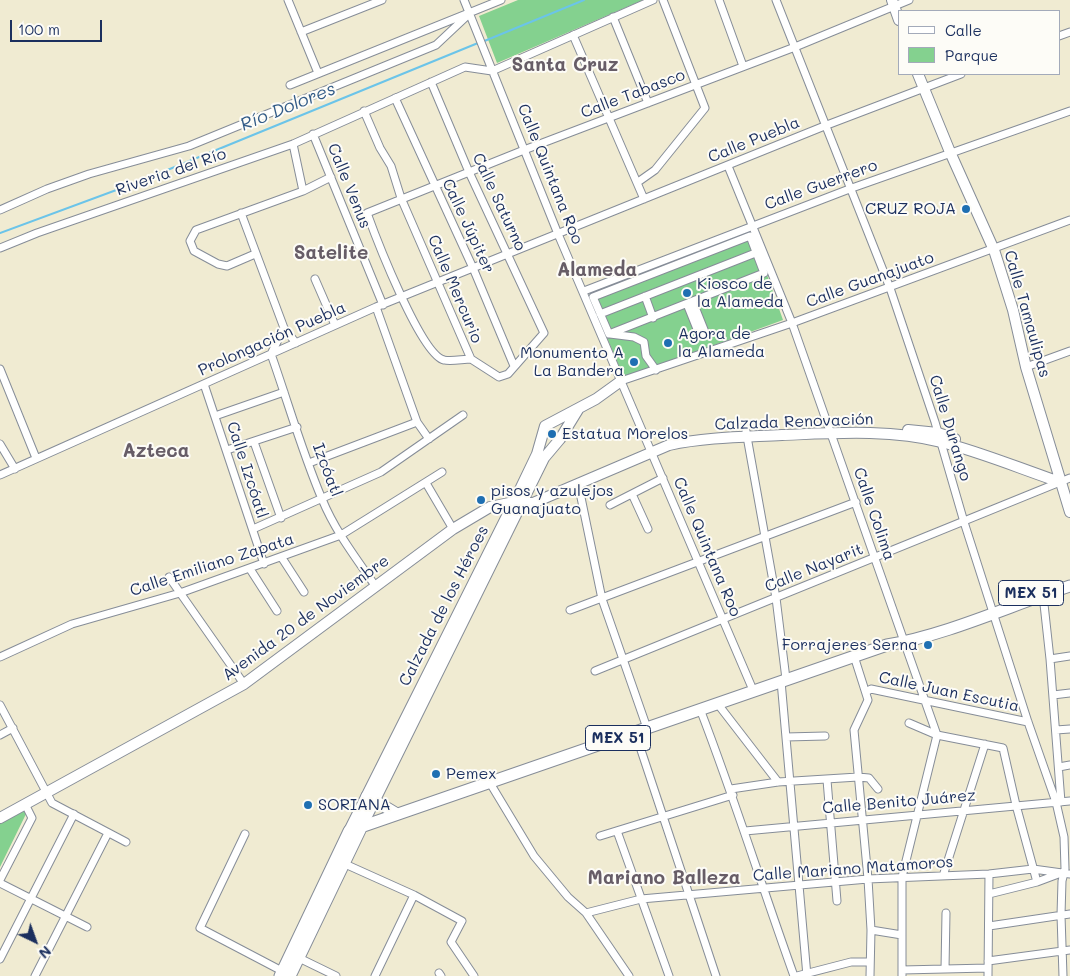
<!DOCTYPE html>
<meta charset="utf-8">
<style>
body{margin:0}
#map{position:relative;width:1070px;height:976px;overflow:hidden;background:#f0ebd2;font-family:Mali,sans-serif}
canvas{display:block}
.legend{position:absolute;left:898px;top:10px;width:162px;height:65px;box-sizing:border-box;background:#fdfcf7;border:1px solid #a3aaba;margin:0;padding:6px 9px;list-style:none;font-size:15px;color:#1b2f5e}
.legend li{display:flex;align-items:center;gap:10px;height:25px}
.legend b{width:25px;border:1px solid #a3aaba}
.north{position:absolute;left:10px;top:916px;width:50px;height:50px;-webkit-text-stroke:4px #fdfcf7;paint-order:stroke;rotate:138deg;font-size:14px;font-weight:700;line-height:20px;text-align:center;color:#1b2f5e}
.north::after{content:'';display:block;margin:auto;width:18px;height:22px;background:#1b2f5e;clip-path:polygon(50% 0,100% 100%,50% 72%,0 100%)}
.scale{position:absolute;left:10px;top:20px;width:92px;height:22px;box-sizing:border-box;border:2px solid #1b2f5e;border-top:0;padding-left:6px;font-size:15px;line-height:18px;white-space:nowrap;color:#1b2f5e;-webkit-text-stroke:4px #fdfcf7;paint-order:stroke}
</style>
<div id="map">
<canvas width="1070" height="976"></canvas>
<ul class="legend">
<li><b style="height:6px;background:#fff"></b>Calle</li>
<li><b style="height:14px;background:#84d18f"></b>Parque</li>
</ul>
<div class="north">N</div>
<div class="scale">100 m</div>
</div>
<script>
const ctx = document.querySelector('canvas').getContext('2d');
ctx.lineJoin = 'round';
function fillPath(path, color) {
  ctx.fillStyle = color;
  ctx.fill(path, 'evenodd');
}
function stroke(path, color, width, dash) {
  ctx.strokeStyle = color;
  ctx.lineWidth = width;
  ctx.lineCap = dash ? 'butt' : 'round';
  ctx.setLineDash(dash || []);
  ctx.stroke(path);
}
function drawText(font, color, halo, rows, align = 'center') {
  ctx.font = font + ' Mali,sans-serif';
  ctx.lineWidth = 4;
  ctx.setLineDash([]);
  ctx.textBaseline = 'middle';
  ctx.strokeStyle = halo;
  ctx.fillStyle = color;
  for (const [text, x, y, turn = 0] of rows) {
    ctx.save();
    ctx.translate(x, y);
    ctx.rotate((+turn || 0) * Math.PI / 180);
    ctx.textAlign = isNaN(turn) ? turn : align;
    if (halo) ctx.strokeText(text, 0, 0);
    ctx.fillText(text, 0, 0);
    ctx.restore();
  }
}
const green = new Path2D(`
 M518 0H643L497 63 479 16Z
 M752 232 783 320 624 378 589 295Z
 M23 808 26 814 0 867V821Z`);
const stream = new Path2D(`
 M482 42 584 0
 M0 233 138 182 478 43`);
const street = new Path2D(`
 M288 0 318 73
 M464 0 558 234 753 690
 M719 0 743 66
 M776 0 890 288 935 422 964 522 1028 722 1056 802 1064 837 1065 869 1062 881 1061 915 1063 976
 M613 17 648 103
 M301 32 382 0
 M573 35 644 199
 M1059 36 1070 32
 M290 85 501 0
 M395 98 473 268 514 366
 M364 111 380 148 391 166 401 198 471 359 499 377 508 374 544 333 469 172 431 82
 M313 134 383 305
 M293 144 303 191
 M728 166 792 323 937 735 902 877V976
 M638 182 655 170 705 108 663 0
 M0 210 47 189 89 174 189 146 436 45 469 14
 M241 213 284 328 296 343
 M750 236 764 273 609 334 593 297Z
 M0 248 37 233 293 144 465 67 492 71 653 0
 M255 254 227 266 218 264 194 251 190 241 196 230 303 191 331 177
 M315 279 335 325
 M584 291 852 188 1070 111
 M645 296 653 318
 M687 304 699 334 705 332 693 302
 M376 307 417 422 429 439
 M600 314 758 252
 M284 328 271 354C288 402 302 452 322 499 335 531 356 558 376 587
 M610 334 634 337 644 342 646 356 656 370
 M471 359C463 359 451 362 444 360 421 355 376 238 367 213L524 150 795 47 909 0
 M1026 367 1070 351
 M0 369 36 458
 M621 381 792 323 1070 220
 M204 384 264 564
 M215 416 284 392
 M746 431 776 598 786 679
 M254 442 281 518
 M0 444 15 469
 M227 450 297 427
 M309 463 417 422
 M0 475 376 307 827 125 961 74
 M426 483 453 529
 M578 483 602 599 647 728
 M632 494 648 529
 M610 505 663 478
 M253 529 381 472 463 415
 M282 558 304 592
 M250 569 277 611
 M169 577 244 684
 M1043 595 1050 659 1061 802
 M570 610 856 502
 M854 656 868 700 854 730 868 879 871 930 870 976
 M0 657 72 624 180 593 341 535 442 472
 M1050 659 1070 656
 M595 671 1070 478
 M781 681 807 976
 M866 692 871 689 1028 722
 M1053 695 1070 693
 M717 703 778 782
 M0 705 52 803 126 842
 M700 709C734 797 762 887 794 976
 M909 723 937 735 1003 748 1016 805 1037 882
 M1056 730 1070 729
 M635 732 716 976
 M0 735 13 728
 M786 737 825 736
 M1059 767 1070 765
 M827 780 837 901
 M490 783 534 856 568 897 586 913 629 976
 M731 789 778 782 858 777 869 778 878 789
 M617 831 669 976
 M745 831 1070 801
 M245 834 200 928 282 971
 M600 836 733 795
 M345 864 414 895 462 921 451 942 474 976
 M943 876 985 744
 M0 880 32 818 25 804
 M0 883 87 927
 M989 894 1037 882 1061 873
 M586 913 641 899 868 879 989 874 1033 869 1070 874
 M989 926 1070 914
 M871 930 902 935
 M299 958 336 976
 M0 959 74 814
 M988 961 1070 950
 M945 969 946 913
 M902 970 988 968
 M439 973 441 976
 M35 976 108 833
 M375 976 414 895
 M797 976 851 962H869
 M988 976 989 874`);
const secondary = new Path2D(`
 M892 0 899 20
 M918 74 950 152 994 250 1013 310 1026 367 1070 512
 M908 430 938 433 955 439
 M0 818 244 684 453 529 490 507 514 502 533 503 669 445C706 437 745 437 782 435 834 433 891 429 941 442 981 452 1021 469 1060 482
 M362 826 544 458 560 439 579 408
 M349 831 514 502 537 454 545 426 596 399 621 381`);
const primary = new Path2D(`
 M367 796 397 814
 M280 976 349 831 887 645C947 635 1011 605 1070 586
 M290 976 362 826`);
const markers = [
 [966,209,5,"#1f6fb2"],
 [687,293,5,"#1f6fb2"],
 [668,343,5,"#1f6fb2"],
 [634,362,5,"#1f6fb2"],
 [552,434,5,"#1f6fb2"],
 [481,500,5,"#1f6fb2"],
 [928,645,5,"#1f6fb2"],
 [436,774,5,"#1f6fb2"],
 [308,805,5,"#1f6fb2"]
];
const shields = [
 [1031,593,65],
 [618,738,65]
];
const shieldNames = [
 ["MEX 51",1031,593],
 ["MEX 51",618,738]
];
const streetNames = [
 ["Calle Tabasco",633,94,-21],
 ["Calle Puebla",754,140,-22],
 ["Riveria del Río",171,172,-19],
 ["Calle Quintana Roo",550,174,68],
 ["Calle Guerrero",821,185,-20],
 ["Calle Venus",349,186,68],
 ["Calle Saturno",499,202,65],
 ["Calle Júpiter",468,226,65],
 ["Calle Guanajuato",870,280,-20],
 ["Calle Mercurio",455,289,67],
 ["Calle Tamaulipas",1027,314,74],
 ["Prolongación Puebla",272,339,-24],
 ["Calzada Renovación",794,422,-2],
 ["Calle Durango",950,428,73],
 ["Calle Izcóatl",247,470,72],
 ["Izcóatl",327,470,69],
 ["Calle Colima",874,514,71],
 ["Calle Quintana Roo",707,547,67],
 ["Calle Emiliano Zapata",212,565,-18],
 ["Calle Nayarit",814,568,-22],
 ["Calzada de los Héroes",444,606,-63],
 ["Avenida 20 de Noviembre",306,618,-36],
 ["Calle Juan Escutia",949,692,12],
 ["Calle Benito Juárez",899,802,-5],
 ["Calle Mariano Matamoros",853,869,-4]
];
const poiNames = [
 ["CRUZ ROJA",956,209,"right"],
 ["Kiosco de",697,284],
 ["la Alameda",697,302],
 ["Agora de",678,334],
 ["la Alameda",678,352],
 ["Monumento A",624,353,"right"],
 ["La Bandera",624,371,"right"],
 ["Estatua Morelos",562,434],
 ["pisos y azulejos",491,491],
 ["Guanajuato",491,509],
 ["Forrajeres Serna",918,645,"right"],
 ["Pemex",446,774],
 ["SORIANA",318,805]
];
const waterNames = [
 ["Río Dolores",288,107,-22]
];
const quarterNames = [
 ["Santa Cruz",565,65],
 ["Satelite",331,253],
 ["Alameda",597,270],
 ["Azteca",156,451],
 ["Mariano Balleza",664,878]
];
fillPath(green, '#84d18f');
stroke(stream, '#6bc4e9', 2);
stroke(street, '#868d98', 9);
stroke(secondary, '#868d98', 12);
stroke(primary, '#868d98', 13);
stroke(street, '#fff', 7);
stroke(secondary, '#fff', 10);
stroke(primary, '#fff', 11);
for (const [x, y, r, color] of markers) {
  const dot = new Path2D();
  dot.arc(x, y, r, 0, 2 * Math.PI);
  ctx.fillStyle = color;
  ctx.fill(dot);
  stroke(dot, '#fdfcf7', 2);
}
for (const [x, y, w] of shields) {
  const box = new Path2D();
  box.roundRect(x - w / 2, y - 12.5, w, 25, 4);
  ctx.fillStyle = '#fdfcf7';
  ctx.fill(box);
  stroke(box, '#1b2f5e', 1);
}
drawText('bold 15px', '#1b2f5e', null, shieldNames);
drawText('16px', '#1b2f5e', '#fdfcf7', streetNames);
drawText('16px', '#1b2f5e', '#fdfcf7', poiNames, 'left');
drawText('italic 18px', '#335c88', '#fdfcf7', waterNames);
drawText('bold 19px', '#675d67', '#fdfcf7', quarterNames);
</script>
